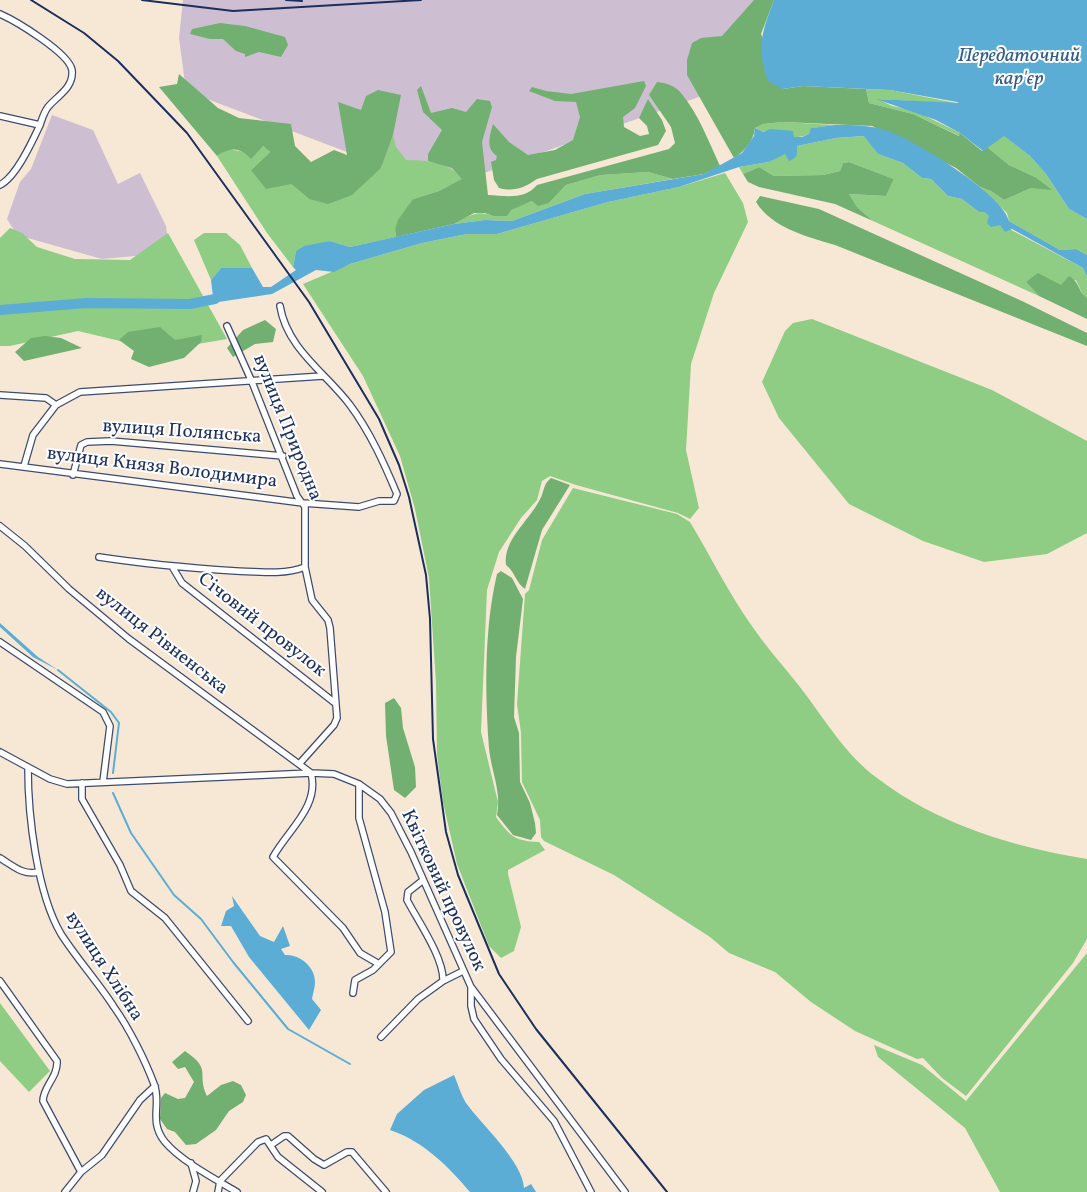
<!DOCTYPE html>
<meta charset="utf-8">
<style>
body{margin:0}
canvas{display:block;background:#f6e8d4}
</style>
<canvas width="1087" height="1192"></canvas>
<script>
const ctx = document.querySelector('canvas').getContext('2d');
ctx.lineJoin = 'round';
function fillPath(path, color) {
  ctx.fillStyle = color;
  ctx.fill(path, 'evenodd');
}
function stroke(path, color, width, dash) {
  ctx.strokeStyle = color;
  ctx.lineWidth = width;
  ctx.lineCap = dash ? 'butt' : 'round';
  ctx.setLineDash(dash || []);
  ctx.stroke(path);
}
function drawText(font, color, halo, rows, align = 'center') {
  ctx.font = font + ' Vollkorn,serif';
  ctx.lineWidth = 4;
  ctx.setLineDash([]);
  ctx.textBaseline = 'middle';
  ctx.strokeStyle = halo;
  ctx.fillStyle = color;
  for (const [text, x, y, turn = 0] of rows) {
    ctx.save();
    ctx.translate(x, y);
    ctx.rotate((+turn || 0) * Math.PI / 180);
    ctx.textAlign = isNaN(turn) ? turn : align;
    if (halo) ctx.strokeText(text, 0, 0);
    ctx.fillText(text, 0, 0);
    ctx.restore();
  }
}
const industrial = new Path2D(`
 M183 0H763L727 87 442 188 186 91 179 38Z
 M52 115 93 130 118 184 140 173 166 226 167 234 146 255 102 259 17 235 7 219 20 182 31 169Z`);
const green = new Path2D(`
 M866 89 890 90 961 104 878 99 892 106 913 110 960 133V136L913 114 869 103Z
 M783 122 835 125 812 128 809 134C794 141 770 135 755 128L763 124Z
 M393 135 396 147 406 160C431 161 445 161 463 179L439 191 413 199 395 229 396 237 350 247 330 241 296 251 293 267 267 233 217 156 228 149 245 152 263 146 270 152 251 170 291 184 309 199 381 168Z
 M1003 135 1030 156 1046 174 1069 209 1087 219V255L1076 249 1060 250 1009 221 1007 213 980 187 991 191 1004 200 1031 188 1035 177 1009 165 987 147Z
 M865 136 878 154 903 163 922 178 931 179 948 196 962 199 979 212H984L1000 224 1083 268 1087 277V298L1083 295 1076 280 1061 285 1026 282 1039 296 873 221 857 207 849 194 886 196 894 179 849 162 843 163 840 171 823 175 774 176 759 167 743 174 739 167 769 162 797 146 836 138Z
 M648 172 673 179 585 194 512 221 485 220 454 224C468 216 477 209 493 216L532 201 549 203 566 185 601 175Z
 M725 173 743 203 748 222 714 293 691 364 686 450 699 508 690 519 678 513 576 485 550 476 542 481 537 500 521 518 499 552 487 590 481 732 498 802 496 817C510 836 514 841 539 842L545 850 508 870V874L521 927 514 951 501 958 489 946 457 864 443 802 437 754 436 682 429 578 415 509 400 456 363 376 303 284 350 264 422 243 467 234H497L608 202 679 187Z
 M10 228 22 233 37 247 75 259 130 260 168 233 227 339 192 345 133 344 78 331 10 346H0V238Z
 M204 233H226L240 245 252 268H221L211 280 194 240Z
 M812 319 992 390 1087 441V533L1047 554 984 562 923 541 849 504 779 418 762 382 785 331 793 323Z
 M573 488 677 514 690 522C711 557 730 596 754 629 770 652 789 672 806 695 827 723 847 756 877 778 937 824 1013 847 1087 859V939L1073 963 966 1096 942 1078 923 1058 917 1059 855 1031 811 1002 775 972 729 953 710 937 614 875 544 841 541 837 540 820 522 782 521 733 517 704 525 594 529 590 542 540Z
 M1087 953V1192H1000L965 1128 878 1057 874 1045 922 1065 966 1101Z
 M0 1003 50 1071 29 1092 0 1061Z`);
const forest = new Path2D(`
 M754 0H774L761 34 783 89 803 86 866 89 869 103 913 114 959 136 960 133 982 151 987 147 1009 165 1035 177 1052 190 1031 188 1004 200 991 191 980 187 956 168 872 126 783 122 763 124 755 128C754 140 744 152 734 158L687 75V60L692 43 701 38 722 36Z
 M220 23 245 26 285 37 288 45 281 57 259 52 245 57V54L236 51 223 39H210L190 34 192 29Z
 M179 74 218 108 239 118 291 124 295 146 311 162 334 150 347 155 338 102 361 110 366 96 378 90 401 95 393 135 381 168 352 195 328 204 309 199 291 184 266 189 251 170 270 152 263 146 251 159C240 147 230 147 217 156L159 87 177 84Z
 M644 81 646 86 635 108 623 117 624 127 640 136 649 134 647 126 639 118 648 99 662 120 666 131 658 145 537 179C524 188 514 192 499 188L494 180 491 162 496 160 497 156C485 148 490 135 493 124L509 142 528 155 555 150 573 140 580 117 576 102 555 101 529 91 532 87 546 91 571 94Z
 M657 82C666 83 674 85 681 93 698 113 709 142 720 166L704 174 673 179 648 172 601 175 566 185 549 203 538 206 532 201 511 210 507 216H493L485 213H474L454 224 396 237 395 229 398 220 413 199 439 191 462 179 452 168 428 161V154L442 130 423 112 417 90 421 86 431 113 452 108 466 112 477 99 490 101 492 107 482 142 488 195C506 196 525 200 537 185L669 149 675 143 671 127 649 95Z
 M849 162 894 179 886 196 849 194 857 207 873 221 835 204 759 187 748 182 743 174 759 167 774 176 823 175 840 171 843 163Z
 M760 196 819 209 1022 301 1087 333V346L835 245C808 237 772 228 756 202Z
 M1038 273 1061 285 1069 276C1080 282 1078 292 1087 298V319L1039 296 1026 282Z
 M265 320 276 329 273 342 255 344 233 357 227 348 243 330Z
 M160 327 175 340 202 335 201 342 184 358 149 367 131 359 134 351 119 340 128 332Z
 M45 336 61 338 82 348 24 361 15 352 31 338Z
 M551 478 570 485 542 530 525 589C516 583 515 572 506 565 503 540 528 522 539 501 545 492 542 485 551 478Z
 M501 571 512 578 523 599 516 657 514 717 519 733 520 782 530 803 535 823 536 833 531 840 513 835 497 815C502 792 491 771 489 748 485 692 484 629 497 574Z
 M394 698 401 708 403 728 415 767 416 787 405 798 394 790 386 736 385 703Z
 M185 1051C213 1070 196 1073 207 1096L221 1085 233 1081 241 1085 246 1095 243 1102 229 1111 216 1130 196 1144 186 1145 175 1132 167 1129 160 1119 161 1098 165 1093 178 1099 185 1098 194 1082 185 1067 178 1069 172 1062Z`);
const water = new Path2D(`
 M774 0H1087V219L1069 209 1046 174 1030 156 1004 136 983 151 960 133 936 120 876 99 959 103 957 102 890 90 803 86 783 89 768 81C756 46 762 32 774 0Z
 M835 125C853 125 871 125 888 131 914 140 1003 194 1009 221L1060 250 1076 249 1087 255V277L1083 268 1012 229 1005 232 1000 225 991 227 987 223 989 216 984 212H979L962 199 948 196 931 179 922 178 903 163 878 154 864 136 836 138 797 146C797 154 798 158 789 161L785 154 769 162 739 167 679 187 608 202 497 234H467L422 243 350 264 334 272 316 270 272 294 205 304 202 301 213 297 211 280 221 268H252L263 287H271L296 270 293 267 296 251 304 246 330 241 350 247 454 224 485 220 512 221 585 194 704 174 742 153 754 136 755 128 764 132 770 129 793 131 794 137H802L809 134 811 128Z
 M0 623 38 657 58 670 33 657 0 627Z
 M232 896 260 936 274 942 283 926 290 946 281 949 285 955C299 954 315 966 315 982 315 987 313 993 312 999L321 1010 309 1030 249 957 231 926H221L226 911 234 906Z
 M454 1075C458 1084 461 1095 466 1103 482 1125 523 1162 524 1188L531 1184 536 1192H470C448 1166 423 1141 390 1130L397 1114 424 1090Z`);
const stream = new Path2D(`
 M58 670 111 712 119 723 113 773
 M113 793 131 833 174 895 201 919 233 962 288 1029 350 1064`);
const river = new Path2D(`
 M0 310 86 303 190 304 215 299`);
const street = new Path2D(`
 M0 14C16 21 69 53 72 70 74 88 57 96 48 107 44 112 42 119 40 125 32 142 16 177 0 185
 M0 116 40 125
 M227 326 252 382 297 496 305 507V567L312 600 328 620 330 628 337 718 334 725 300 763
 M0 395 46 398 56 405 33 435 24 466
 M56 405 80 392 323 376
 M0 464 303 503 359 507 379 501H394L397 494C384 463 370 432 350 405 326 373 287 349 280 306
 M73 475 81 445 87 442 111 441 283 456
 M0 526 25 546 69 589 129 639 311 773C320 806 288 830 273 857L343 928 360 953 379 964
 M99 557C145 564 190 568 236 571 259 572 284 575 305 567
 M173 568 182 583 335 703
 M0 642 103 712 110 726 103 782
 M0 752 50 779 67 784 311 773 334 774 359 784 380 799 391 813 411 852 471 987 625 1192
 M28 768C28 816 37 893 61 934 77 959 98 982 114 1007 129 1028 145 1060 154 1084 162 1104 148 1121 165 1142 181 1161 215 1179 237 1192
 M82 783V799L120 865 131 891 165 918 248 1021
 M0 858C12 865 23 876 38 872
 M422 881 408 892 407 900C418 921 444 958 443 981L463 971
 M0 981 57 1061C58 1077 43 1087 43 1101L81 1172
 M471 987V1006L474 1019 501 1059 554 1121 591 1192
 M353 993 355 980 373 970 391 952 385 912 359 818V784
 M381 1037 418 999 443 981
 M271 1145 284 1136H288L314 1159 324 1165 347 1152H352L386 1192
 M191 1163 196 1181 193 1192
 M65 1192 81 1172 102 1155 140 1100 155 1086
 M218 1192 220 1181 258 1142 266 1139 278 1157 322 1192`);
const rail = new Path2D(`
 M31 0 84 33 118 61 187 133 309 302 379 419 399 465 409 497 426 575 430 619 433 739 446 832 458 875 499 974 536 1029 667 1192
 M142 0 233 11 421 0
 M286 0 302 1`);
const streetNames = [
 ["вулиця Природна",286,428,68],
 ["вулиця Полянська",182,433,4],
 ["вулиця Князя Володимира",162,469,7],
 ["Січовий провулок",261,626,38],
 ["вулиця Рівненська",161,642,38],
 ["Квітковий провулок",442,891,65],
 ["вулиця Хлібна",103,967,57]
];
const waterNames = [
 ["Передаточний",1019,57],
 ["кар'єр",1019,80]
];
fillPath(industrial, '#cebed1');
fillPath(green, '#8ecd83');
fillPath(forest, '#72b071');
fillPath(water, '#5badd6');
stroke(stream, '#5badd6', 2);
stroke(river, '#5badd6', 10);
stroke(street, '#3c4b70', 8);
stroke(street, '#fff', 5.5);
stroke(rail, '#1b2f5e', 2);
drawText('19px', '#1b2f5e', '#fff', streetNames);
drawText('italic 20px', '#315b88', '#fff', waterNames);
</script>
